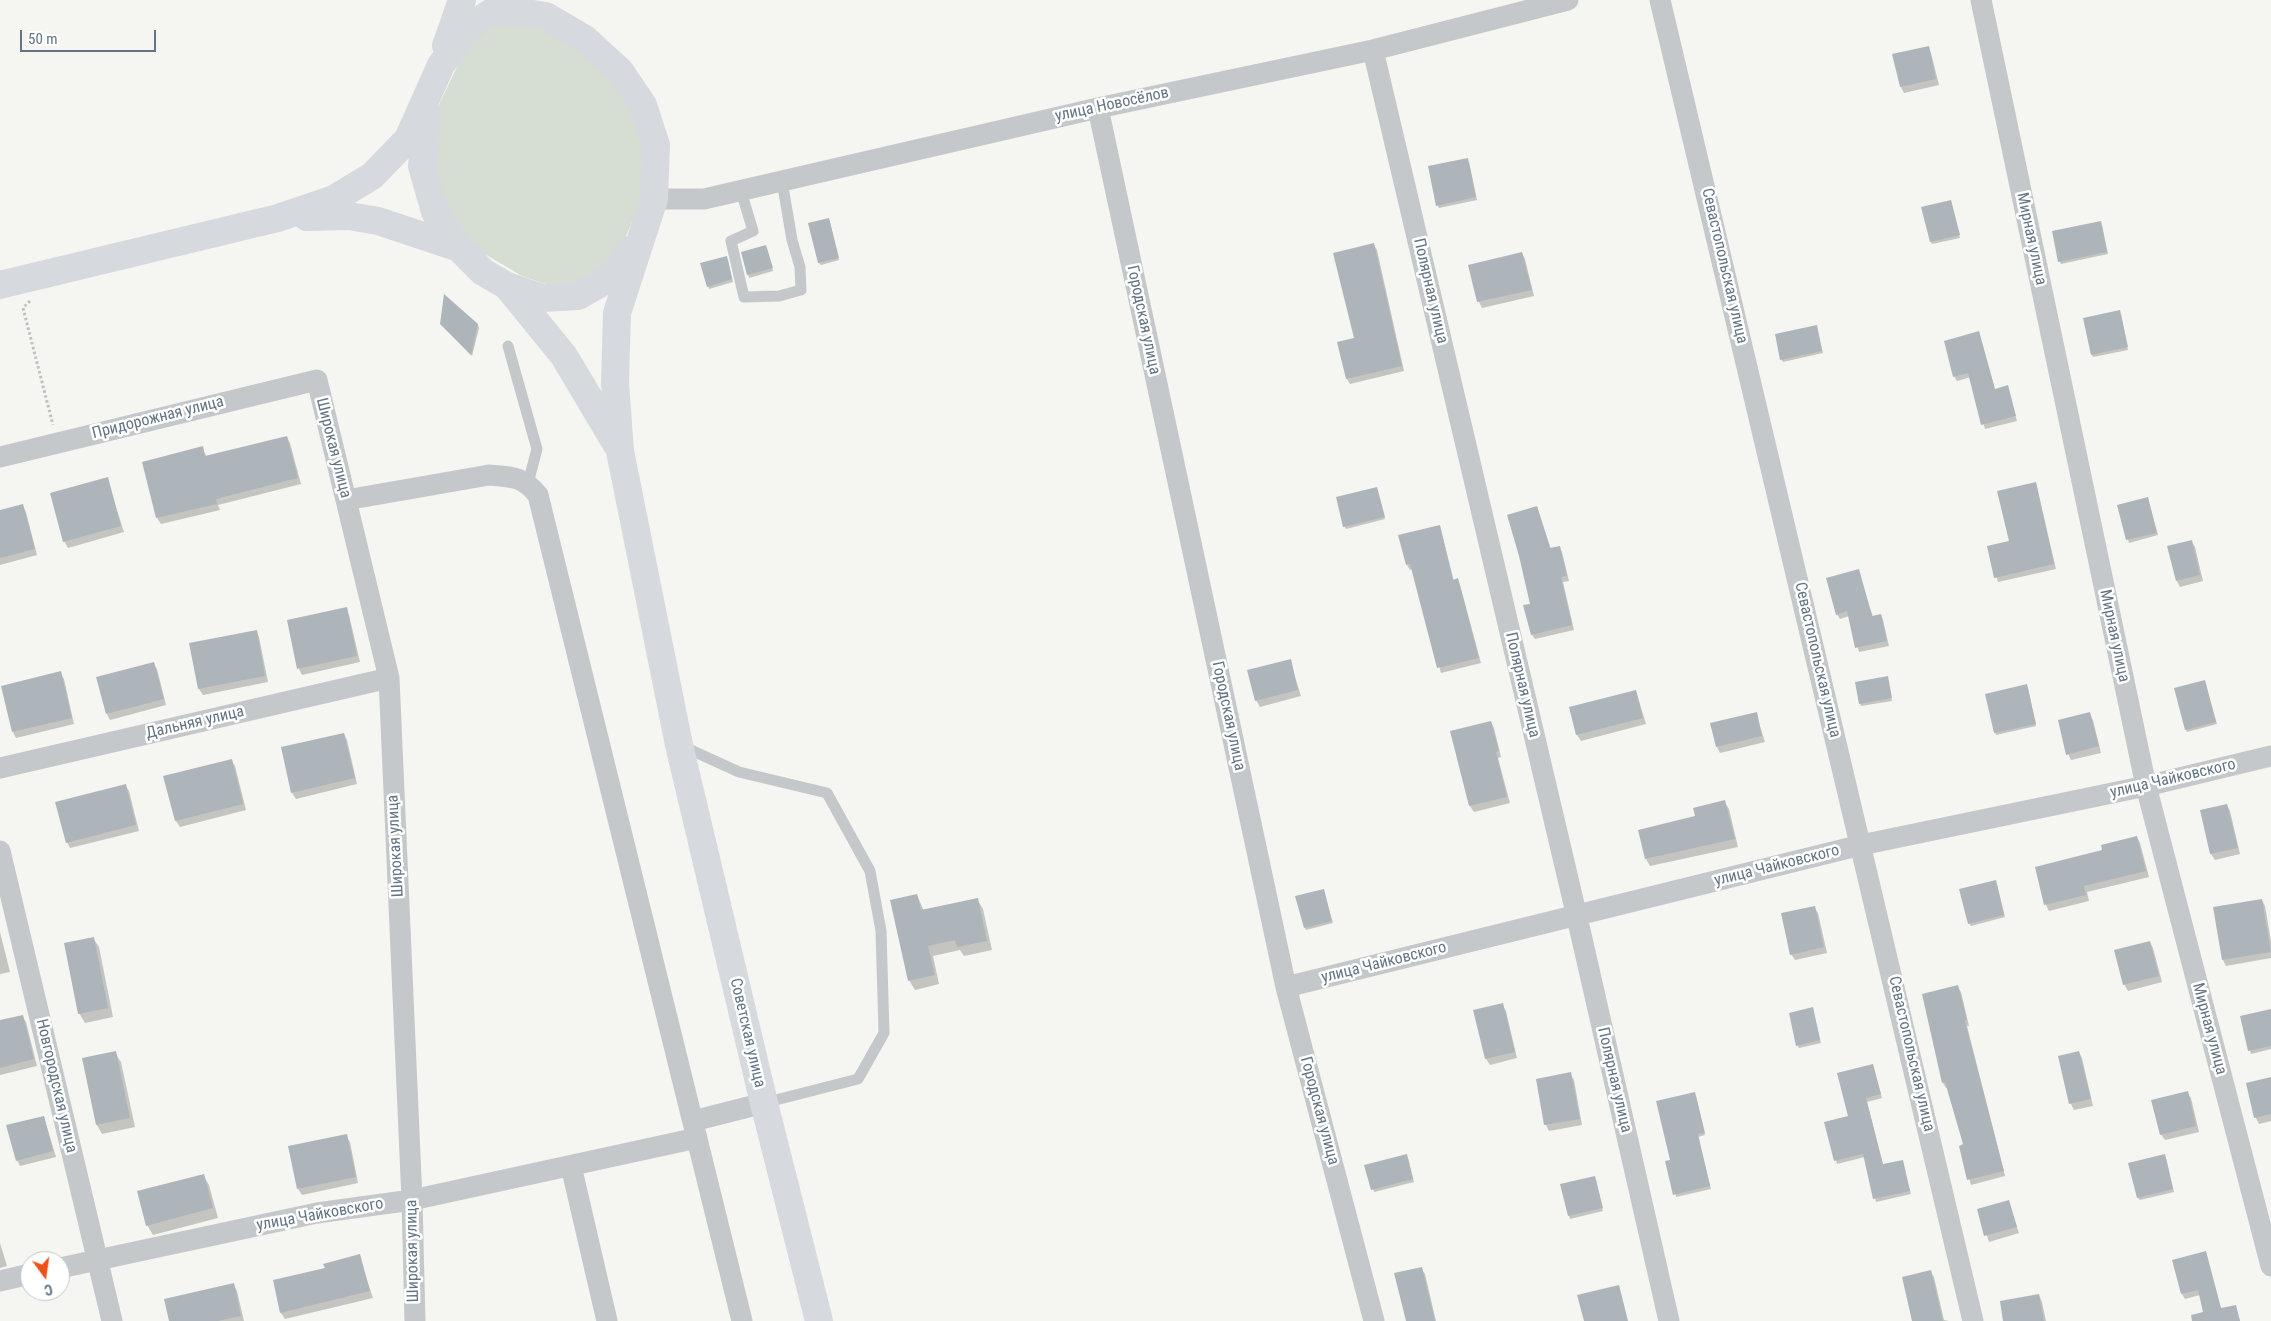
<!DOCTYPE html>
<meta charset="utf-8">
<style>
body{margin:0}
#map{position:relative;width:2271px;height:1321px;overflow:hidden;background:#f5f6f1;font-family:"Roboto Condensed",sans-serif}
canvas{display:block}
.north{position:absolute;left:20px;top:1251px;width:50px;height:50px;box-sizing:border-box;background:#fff;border:1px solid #c0c7ce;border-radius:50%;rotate:166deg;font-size:14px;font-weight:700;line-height:20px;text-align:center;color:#627485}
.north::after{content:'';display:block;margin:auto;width:18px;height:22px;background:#ef5117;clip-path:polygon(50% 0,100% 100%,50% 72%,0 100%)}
.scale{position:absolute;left:20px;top:30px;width:136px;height:22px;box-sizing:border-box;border:2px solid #627485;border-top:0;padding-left:6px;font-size:15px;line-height:18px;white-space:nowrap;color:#627485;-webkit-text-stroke:4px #fff;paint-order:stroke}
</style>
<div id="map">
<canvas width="2271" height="1321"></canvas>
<div class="north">С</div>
<div class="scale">50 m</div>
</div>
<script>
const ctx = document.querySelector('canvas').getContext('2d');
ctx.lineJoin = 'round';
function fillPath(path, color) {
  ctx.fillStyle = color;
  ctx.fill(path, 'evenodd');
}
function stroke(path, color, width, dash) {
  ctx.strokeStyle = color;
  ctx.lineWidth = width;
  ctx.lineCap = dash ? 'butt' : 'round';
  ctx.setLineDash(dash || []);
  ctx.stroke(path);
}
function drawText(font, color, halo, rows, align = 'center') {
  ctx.font = font + ' "Roboto Condensed",sans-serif';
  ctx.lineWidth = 5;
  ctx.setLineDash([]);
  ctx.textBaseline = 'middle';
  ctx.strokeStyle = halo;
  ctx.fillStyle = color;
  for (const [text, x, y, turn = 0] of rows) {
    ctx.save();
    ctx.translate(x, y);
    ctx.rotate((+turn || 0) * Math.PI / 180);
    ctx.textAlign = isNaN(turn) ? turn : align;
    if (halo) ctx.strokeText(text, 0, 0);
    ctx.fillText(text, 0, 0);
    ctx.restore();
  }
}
const green = new Path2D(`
 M517 18 572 41 627 95 647 157 639 205 624 241 604 266 583 281 556 286 542 283 522 276 483 253 467 239 444 206 429 137 438 107 473 33Z`);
const shadow = new Path2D(`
 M1928 47 1931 53 1939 85 1904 93 1901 87Z
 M1469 162 1477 200 1439 208 1437 205Z
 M1951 201 1960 238 1932 244 1931 242Z
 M830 222 839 260 821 265 819 263Z
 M2102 225 2108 254 2061 264 2059 261Z
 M1374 245 1377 250 1404 371 1350 384 1347 379Z
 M767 249 773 271 749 278 743 253Z
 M1522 253 1525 259 1534 296 1482 308 1479 302 1470 266Z
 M728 260 733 282 709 289 708 286Z
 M2121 314 2128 350 2093 357 2092 355Z
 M441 324 478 325 479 328 472 356Z
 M1817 327 1823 353 1783 362 1781 359Z
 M1979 333 1995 390 2007 387 2017 421 1985 429 1971 377 1957 381 1954 376Z
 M287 437 290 443 301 484 218 505 220 510 161 524 157 518 202 448 207 457Z
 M107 479 124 532 68 548 64 541Z
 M2036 483 2056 569 1998 582 1988 547 2011 542Z
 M1377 488 1385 519 1346 529 1344 526Z
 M2148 499 2158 535 2129 543 2119 506Z
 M23 506 26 512 37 555 0 565V512Z
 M1537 507 1551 549 1559 547 1562 552 1569 581 1563 582 1574 630 1535 639 1532 635 1531 605Z
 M1440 527 1454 581 1458 580 1460 585 1481 663 1441 673 1413 569 1410 570 1407 565Z
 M2191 541 2195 547 2203 581 2180 587 2177 581Z
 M1858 570 1873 617 1881 615 1883 620 1889 646 1859 652 1849 616 1840 619 1837 614Z
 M346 609 349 615 360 662 302 675 299 669Z
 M256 631 259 637 268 682 203 695 199 689 190 644Z
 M1290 661 1301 696 1260 707 1256 700Z
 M153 663 157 669 166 705 110 720 107 714Z
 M60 673 64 679 74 724 16 738 13 732Z
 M1888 680 1892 701 1861 706 1860 703Z
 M2205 682 2217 724 2187 732 2186 730Z
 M2028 688 2036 726 1996 735 1995 732Z
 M1636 691 1646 724 1581 741 1577 735Z
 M1756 714 1765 742 1720 753 1717 747Z
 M2089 714 2093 720 2101 753 2071 760 2068 754Z
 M1491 722 1494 728 1501 757 1498 758 1510 803 1474 812 1470 806 1451 732Z
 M344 734 347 740 357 784 296 799 292 793Z
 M231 760 235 766 246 810 180 827 176 821 165 777Z
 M125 785 129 791 139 831 70 848 67 842Z
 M1724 801 1729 809 1738 847 1650 866 1646 859Z
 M2227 805 2230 811 2240 854 2215 860 2211 854 2201 811Z
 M2137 837 2140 843 2149 877 2087 892 2089 901 2049 911 2046 905 2036 868 2104 851Z
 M1997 884 2005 917 1971 926 1969 923Z
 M1324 893 1333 923 1306 930 1305 928Z
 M917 895 924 911 977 899 983 909 992 950 964 956 960 950 933 956 939 984 915 990 909 980Z
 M2262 900 2265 906 2271 941V958L2226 966 2223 960 2214 908Z
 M1814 907 1818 913 1827 953 1795 960 1791 954Z
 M0 932 10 972 0 974Z
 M93 938 99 947 113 1017 85 1023 79 1013Z
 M2150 942 2153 948 2162 982 2128 991 2124 984Z
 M1958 987 1961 992 1969 1026H1967L2005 1176 1971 1185 1960 1146 1965 1145 1948 1087 1946 1088 1943 1083 1924 995Z
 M1502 1005 1506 1011 1517 1058 1490 1065 1486 1059Z
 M1813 1009 1821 1043 1799 1048 1797 1045Z
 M2271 1010V1049L2251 1054 2241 1017Z
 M22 1016 26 1022 37 1066 0 1075V1021Z
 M2079 1052 2082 1058 2093 1106 2074 1110 2071 1104 2059 1056Z
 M115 1053 121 1062 135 1127 102 1134 97 1125 83 1059Z
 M1874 1069 1882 1098 1867 1102 1883 1166 1902 1162 1911 1194 1876 1202 1865 1157 1837 1164 1826 1123 1850 1116Z
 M1570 1074 1574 1080 1582 1125 1549 1131 1546 1125 1537 1080Z
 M2271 1078V1121L2259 1124 2256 1118 2247 1084Z
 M2187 1092 2191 1098 2199 1132 2165 1140 2161 1134Z
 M1696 1096 1705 1135 1698 1137 1711 1189 1676 1197 1672 1161Z
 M44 1117 56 1157 20 1166 17 1160Z
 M346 1136 350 1142 358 1183 302 1195 298 1189Z
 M1408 1158 1414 1182 1374 1192 1366 1166Z
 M2166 1158 2174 1192 2140 1200 2138 1198Z
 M204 1176 209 1185 218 1218 153 1235 147 1225Z
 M1596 1180 1603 1211 1570 1219 1561 1185Z
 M2008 1201 2019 1233 1989 1242 1978 1210Z
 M0 1243 7 1266 0 1268Z
 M2205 1253 2221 1309 2235 1306 2240 1321H2207L2200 1295 2185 1299 2182 1294 2174 1261Z
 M359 1256 373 1298 285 1319 281 1313 274 1281 326 1269Z
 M1421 1268 1425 1274 1436 1321H1407Z
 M1930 1271 1934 1277 1944 1320 1949 1321H1913Z
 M234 1285 237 1291 244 1321H170Z
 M2039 1295 2042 1302 2046 1321H2005Z`);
const building = new Path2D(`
 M1929 46 1936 79 1900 87 1892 54Z
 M1468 158 1476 197 1436 206 1428 166Z
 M1951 200 1960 235 1930 242 1921 207Z
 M829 218 839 258 818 263 808 223Z
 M2101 221 2107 252 2058 262 2052 231Z
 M1374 243 1402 366 1346 379 1337 342 1354 338 1333 253Z
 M766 245 773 268 747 275 741 252Z
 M1522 252 1532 290 1477 302 1468 265Z
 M727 256 732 279 707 287 700 263Z
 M444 294 478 324 471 355 440 324Z
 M2120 310 2128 347 2091 355 2083 318Z
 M1817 325 1822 351 1780 360 1775 334Z
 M1979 331 1995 389 2008 385 2016 416 1981 425 1968 373 1953 377 1944 341Z
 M287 436 298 478 216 499 217 504 156 518 142 462 203 446 205 456Z
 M108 477 121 526 63 542 50 493Z
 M2036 482 2054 564 1994 578 1987 546 2009 541 1997 491Z
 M1377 487 1385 517 1343 527 1336 497Z
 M2148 497 2157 533 2126 540 2117 505Z
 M23 504 35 549 0 558V510Z
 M1537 506 1550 548 1560 546 1567 576 1561 577 1572 625 1531 635 1523 605 1530 604 1519 556 1507 515Z
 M1440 525 1453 580 1458 578 1479 658 1437 668 1410 564 1406 565 1398 535Z
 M2192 540 2200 575 2176 581 2167 546Z
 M1859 569 1872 616 1881 614 1887 641 1855 648 1847 611 1836 615 1826 578Z
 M347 607 357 656 297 669 287 620Z
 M257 630 265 676 198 689 189 643Z
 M1291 659 1298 690 1255 701 1247 670Z
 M154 662 164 699 106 714 96 677Z
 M61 671 72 718 12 732 1 686Z
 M1888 676 1892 698 1859 704 1855 682Z
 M2205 680 2216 722 2185 730 2174 688Z
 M2027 684 2036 724 1994 733 1985 694Z
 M1636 690 1643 718 1576 735 1569 707Z
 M1757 712 1762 736 1716 747 1710 723Z
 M2090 712 2099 746 2066 755 2058 720Z
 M1491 721 1499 751 1496 752 1507 797 1469 806 1450 731Z
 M344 733 355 778 291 793 281 747Z
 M232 759 243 804 175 821 163 776Z
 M126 784 136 825 66 843 55 802Z
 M1725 800 1735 839 1645 859 1638 830 1695 816 1693 808Z
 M2227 804 2238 848 2210 854 2200 810Z
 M2137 836 2146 871 2084 886 2086 895 2044 905 2035 867 2102 850 2101 845Z
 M1996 880 2004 915 1968 924 1959 889Z
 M1324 889 1332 921 1304 928 1295 896Z
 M917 894 921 910 978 898 987 941 957 947 955 940 928 946 935 975 908 981 890 900Z
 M2262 899 2271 952 2222 960 2213 907Z
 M1815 906 1824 947 1790 955 1781 913Z
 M94 937 108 1008 78 1014 64 943Z
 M2150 941 2159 976 2123 985 2114 950Z
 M1958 985 1967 1020 1965 1021 2004 1171 1967 1180 1959 1146 1963 1144 1945 1082 1942 1083 1922 994Z
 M1503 1003 1515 1052 1485 1059 1473 1010Z
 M1813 1007 1820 1040 1796 1046 1789 1013Z
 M2271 1009V1046L2248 1051 2240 1016Z
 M23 1015 34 1059 0 1068V1020Z
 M116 1051 130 1118 96 1125 82 1058Z
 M2079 1051 2091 1099 2069 1104 2058 1056Z
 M1873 1064 1881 1094 1866 1098 1883 1164 1903 1160 1910 1191 1873 1199 1863 1154 1834 1161 1824 1122 1848 1116 1837 1073Z
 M1571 1072 1580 1119 1544 1125 1536 1079Z
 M2271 1077V1114L2254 1118 2246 1083Z
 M2188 1091 2196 1126 2160 1135 2151 1100Z
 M1695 1092 1705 1133 1698 1134 1710 1186 1673 1195 1665 1161 1670 1160 1656 1101Z
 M44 1116 53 1151 16 1161 6 1125Z
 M347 1134 356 1177 297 1189 288 1146Z
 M1407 1154 1413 1179 1371 1190 1364 1165Z
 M2165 1154 2173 1189 2137 1198 2128 1163Z
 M204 1174 213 1208 146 1226 137 1191Z
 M1595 1176 1603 1208 1568 1216 1560 1184Z
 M2009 1200 2017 1227 1984 1236 1977 1209Z
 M2206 1251 2221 1308 2236 1305 2240 1321H2192L2191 1315 2203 1312 2198 1290 2181 1294 2172 1260Z
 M360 1254 370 1291 280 1313 273 1280 325 1268 323 1264Z
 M1422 1267 1435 1321H1406L1394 1273Z
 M1931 1270 1943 1321H1912L1902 1277Z
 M234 1283 241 1316 218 1321H169L164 1299Z
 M1619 1285 1628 1321H1584L1577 1295Z
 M2039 1294 2044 1321H2003L2000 1301Z`);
const path = new Path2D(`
 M30 301 23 308 53 425`);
const service = new Path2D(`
 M741 191 753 231 731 241 744 297 779 296 801 290 800 267 792 240 782 181
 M508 346 537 449 528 483
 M682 746 739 772 827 793 870 871 881 931 884 1033 858 1079 764 1103`);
const minor = new Path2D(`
 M1660 0 1973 1321
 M1981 0 2146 786 2271 1266
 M1373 50 1577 917 1669 1321
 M1098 108 1286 987 1374 1321
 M654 199H704L1098 108 1373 50 1568 0
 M0 457 317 380 389 678 412 1200 415 1321
 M346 500 489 475C513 477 522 476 538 495L742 1321
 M0 768 389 678
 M0 851 112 1321
 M1286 987 1861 845 2146 786 2271 756
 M693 1121 764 1103
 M571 1166 607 1321
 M60 1268 317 1213 412 1200 697 1138
 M0 1281 30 1274`);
const secondary = new Path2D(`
 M446 46 462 0
 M427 114 422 166 435 212 459 248 483 272 507 286 542 298 578 296 613 276 630 250
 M307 217 349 216 378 221 459 248
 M0 285 278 218 334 199 372 176 408 139 441 65 469 27 492 12H519L546 16 585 39 620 71 643 105 656 145 654 199 617 313 615 383 620 451 679 745 764 1103 819 1321
 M507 286 564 356 617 445`);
const streetNames = [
 ["улица Новосёлов",1112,105,-12],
 ["Мирная улица",2031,239,78],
 ["Севастопольская улица",1724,266,77],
 ["Полярная улица",1430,291,77],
 ["Городская улица",1143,320,78],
 ["Придорожная улица",158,418,-14],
 ["Широкая улица",333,448,76],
 ["Мирная улица",2114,636,78],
 ["Севастопольская улица",1817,660,77],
 ["Полярная улица",1522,685,77],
 ["Городская улица",1228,716,78],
 ["Дальняя улица",195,723,-13],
 ["улица Чайковского",2173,779,-13],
 ["Широкая улица",396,846,-93],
 ["улица Чайковского",1777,866,-14],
 ["улица Чайковского",1384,963,-14],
 ["Мирная улица",2209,1029,75],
 ["Советская улица",747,1033,77],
 ["Севастопольская улица",1911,1054,77],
 ["Полярная улица",1614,1080,77],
 ["Новгородская улица",56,1086,77],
 ["Городская улица",1319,1111,75],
 ["улица Чайковского",320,1215,-10],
 ["Широкая улица",413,1251,-91]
];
fillPath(green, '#d6ddd2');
fillPath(shadow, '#0003');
fillPath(building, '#adb4ba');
stroke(path, '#bec0c2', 3, [2.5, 2.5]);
stroke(service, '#c4c8cb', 11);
stroke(minor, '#c4c8cb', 21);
stroke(secondary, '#d6dadf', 28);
drawText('16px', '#627485', '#fff', streetNames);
</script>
